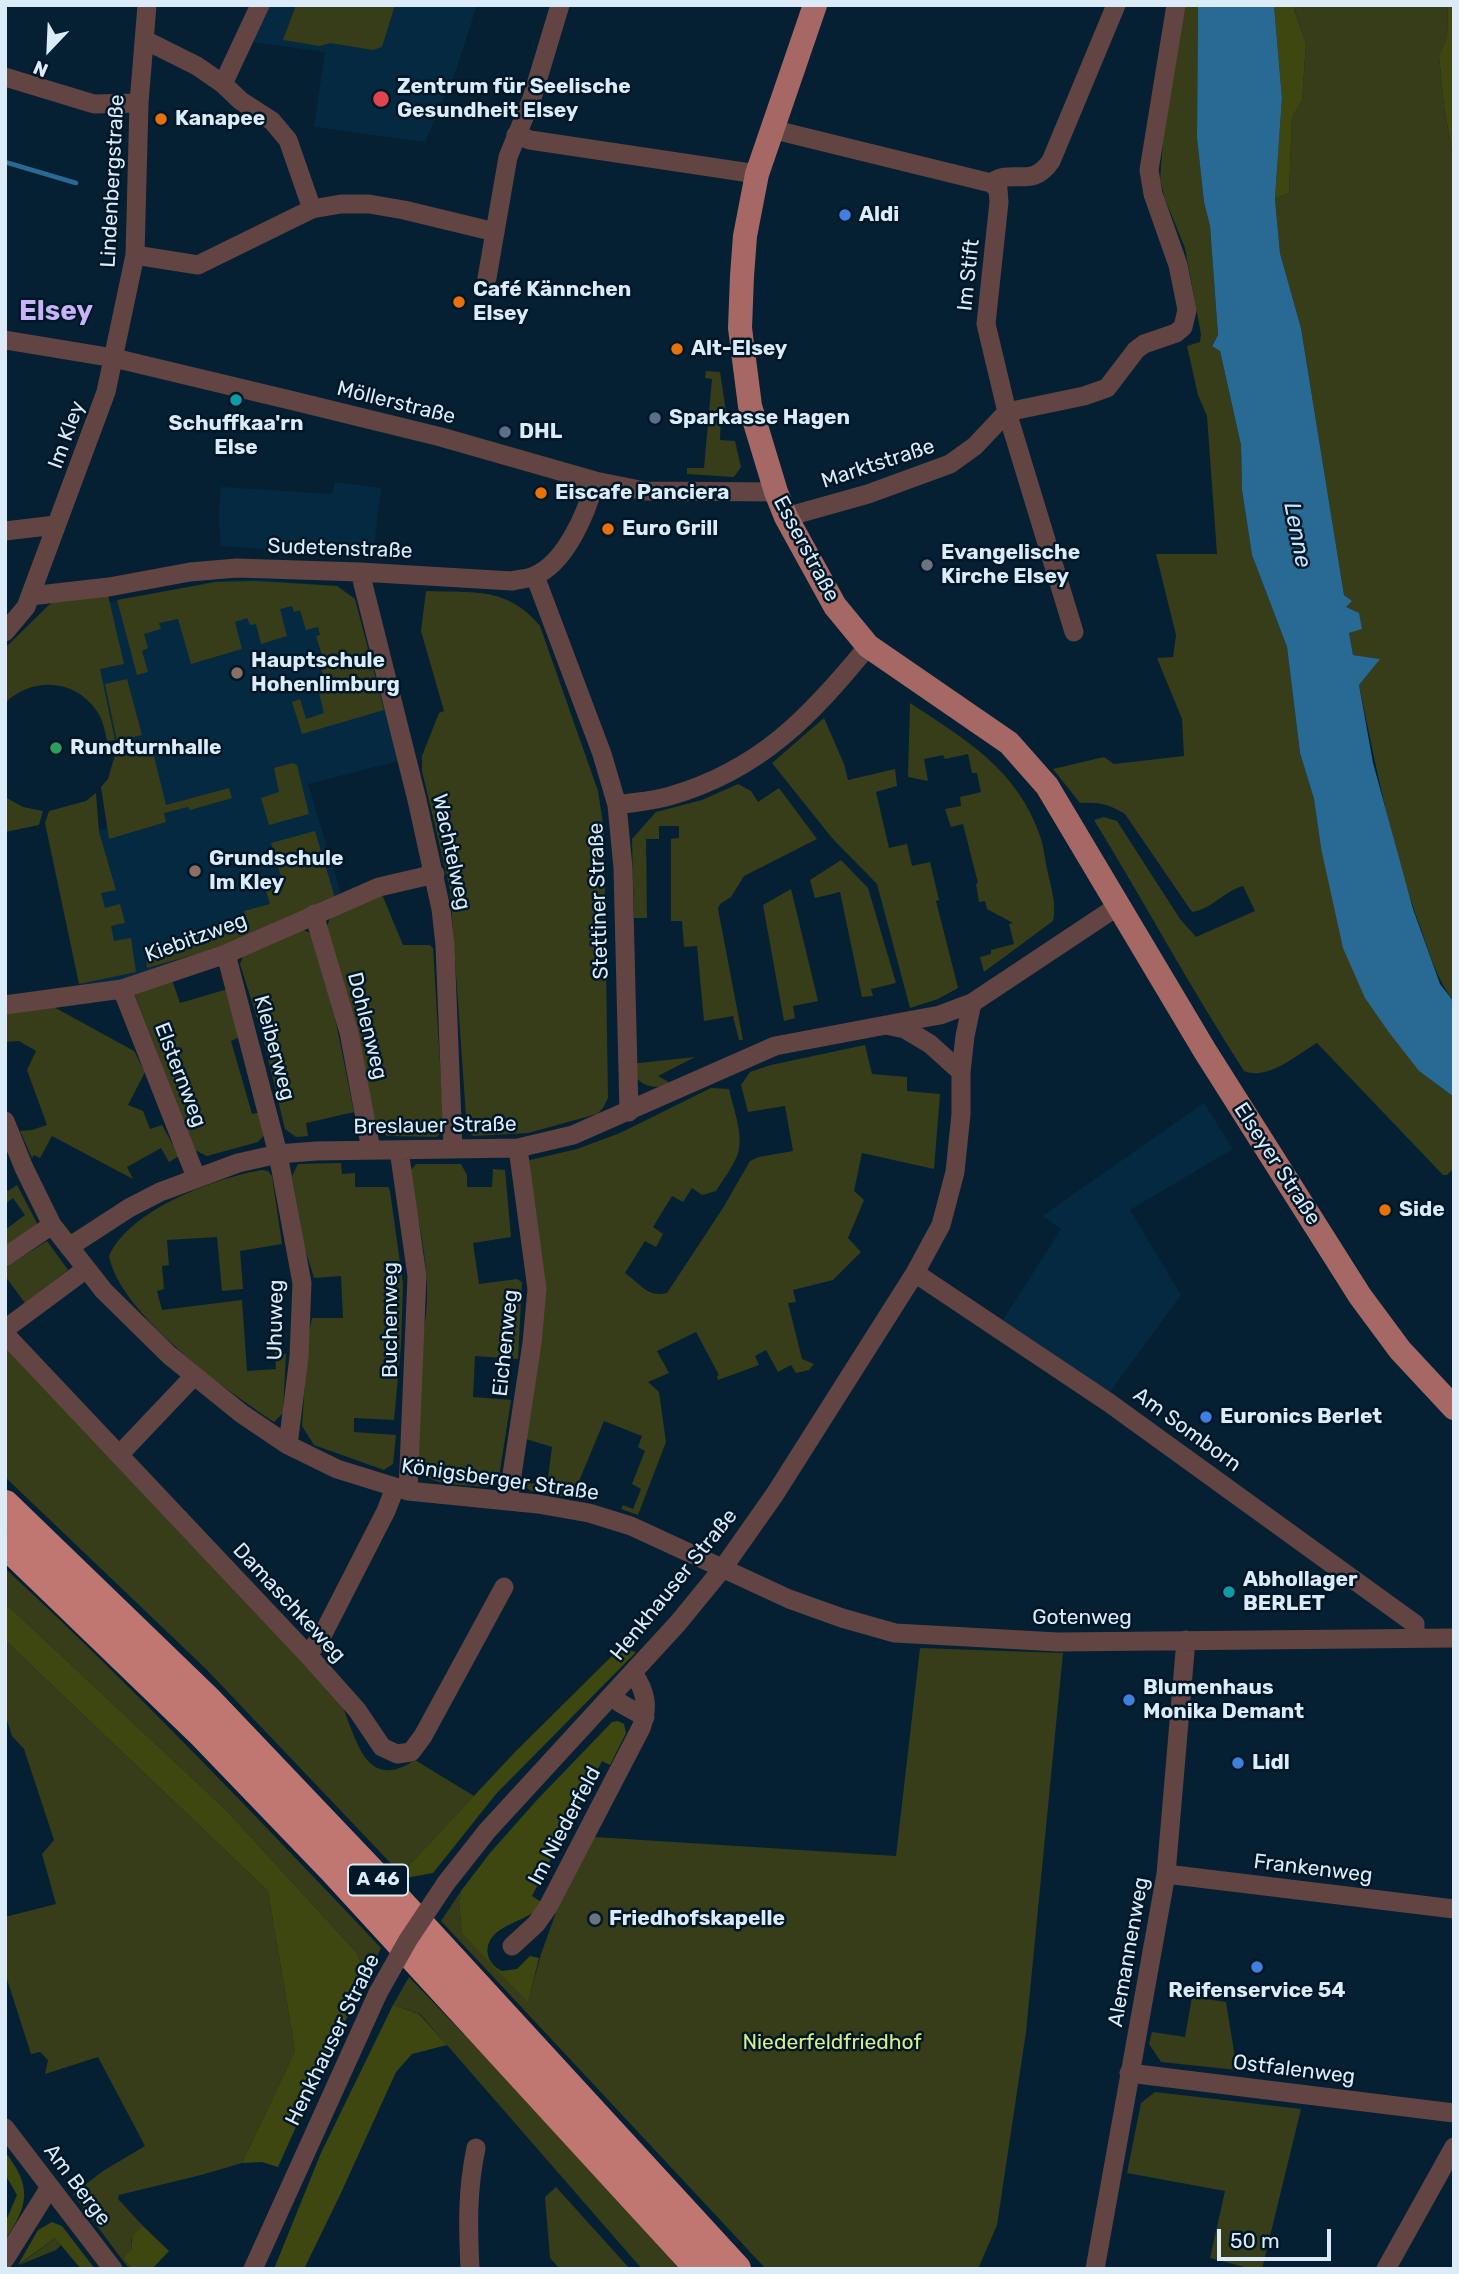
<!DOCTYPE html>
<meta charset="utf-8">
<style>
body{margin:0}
#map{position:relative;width:1459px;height:2274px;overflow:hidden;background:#052032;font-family:Rubik,sans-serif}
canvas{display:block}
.frame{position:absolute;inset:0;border:7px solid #dbebf8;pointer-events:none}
.north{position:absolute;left:14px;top:14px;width:70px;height:70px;-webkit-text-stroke:5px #001728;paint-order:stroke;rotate:203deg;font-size:19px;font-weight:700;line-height:28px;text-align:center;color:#dbebf8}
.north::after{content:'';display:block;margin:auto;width:24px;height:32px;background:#dbebf8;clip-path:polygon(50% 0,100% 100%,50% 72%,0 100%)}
.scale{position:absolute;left:1217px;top:2229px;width:114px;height:32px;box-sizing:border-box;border:4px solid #dbebf8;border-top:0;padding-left:9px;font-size:21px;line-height:24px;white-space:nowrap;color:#dbebf8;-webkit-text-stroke:5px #001728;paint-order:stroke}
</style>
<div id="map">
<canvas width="1459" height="2274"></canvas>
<div class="frame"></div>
<div class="north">N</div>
<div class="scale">50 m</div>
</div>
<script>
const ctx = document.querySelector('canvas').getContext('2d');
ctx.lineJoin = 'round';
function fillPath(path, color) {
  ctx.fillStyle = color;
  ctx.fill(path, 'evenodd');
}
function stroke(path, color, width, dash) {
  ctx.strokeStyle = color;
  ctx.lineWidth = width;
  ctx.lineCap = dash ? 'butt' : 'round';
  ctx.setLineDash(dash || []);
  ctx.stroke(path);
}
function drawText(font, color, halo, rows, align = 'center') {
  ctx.font = font + ' Rubik,sans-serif';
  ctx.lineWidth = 5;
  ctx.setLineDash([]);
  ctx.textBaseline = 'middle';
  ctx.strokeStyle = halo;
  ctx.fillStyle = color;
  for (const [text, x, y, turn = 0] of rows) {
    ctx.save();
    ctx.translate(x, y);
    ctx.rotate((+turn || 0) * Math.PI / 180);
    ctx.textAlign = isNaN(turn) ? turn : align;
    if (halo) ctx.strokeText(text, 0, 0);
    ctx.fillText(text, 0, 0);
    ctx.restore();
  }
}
const built = new Path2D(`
 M263 5H477L456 70 425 142 314 127 325 52 251 42Z
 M335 482 381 488 373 556 221 546 219 517 221 487 332 494Z
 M255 579 337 586 355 599 399 761 308 784 343 901 226 954 82 995 50 842 133 822 85 607 216 581Z
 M1204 1103 1233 1149 1130 1210 1181 1295 1110 1392 1003 1320 1061 1229 1042 1216Z`);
const green = new Path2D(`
 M296 5H395L382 47 373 50 330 43 320 46 283 40Z
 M1184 5H1198L1197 138 1204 202 1210 226 1218 335 1212 345 1220 351 1241 445 1242 490 1252 555 1287 647 1300 753 1314 799 1321 848 1419 1071 1454 1097V1168L1447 1175H1443L1317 1043C1296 1055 1268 1081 1244 1071 1191 989 1145 903 1094 820L1104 817 1117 821 1180 919 1196 937 1255 911 1243 886C1224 891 1212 909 1192 912L1125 814C1109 804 1099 802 1080 803L1053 769 1104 757 1114 764 1184 756 1182 719 1157 658 1173 657 1176 635 1156 554H1217L1207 416 1198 395 1187 346 1200 342 1201 334 1185 248 1165 199 1160 180 1163 141Z
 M1295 5H1448L1447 40 1439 56 1444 106 1454 163V1002C1437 979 1430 956 1421 929 1392 850 1376 767 1359 685L1379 659 1353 655 1349 633 1362 628 1346 607 1351 601 1344 595 1301 328 1280 253 1275 199 1289 193 1292 117 1302 101 1306 44 1294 8Z
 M706 371 720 372 726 412H721L720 440 735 441 741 467 734 477 687 474V468H704L712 379 705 378Z
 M255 581 337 586 355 599 384 710 302 734 292 702 300 699 306 719 324 713 319 693 331 689 329 681 325 682 317 657 322 655 316 636 320 635 318 627 306 630 300 610 294 612 292 606 280 609 287 636 261 644 256 624 250 625 247 618 235 622 242 649 191 664 178 619 159 623 161 629 144 634 148 648 142 651 148 672 137 675 117 600 216 582Z
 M426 591C473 593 507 586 540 626L598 791 604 830 608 1098 603 1108 597 1114 528 1133 473 1136 467 1130 450 889 422 771V756L439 713 444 711 421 631Z
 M108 595 124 664 100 669 115 740 107 741C105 731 103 719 96 710 74 678 31 677 5 703V648L53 601Z
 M127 679 142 735 117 741 105 684Z
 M910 703C966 740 1017 769 1040 836 1044 847 1045 861 1048 873 1051 888 1057 906 1053 921L984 972 980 957 991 954V950L1014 944 1009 924 1013 923 987 909 985 901 979 902 976 884 978 883 963 824 951 827 945 809 961 806 960 797 981 792 977 773H972L968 754 945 759 943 755 924 759 928 781 908 777Z
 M824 718 844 764 848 780 895 769 897 786 876 792 889 848 907 844 912 866 930 862 939 900 936 901 958 988 938 999 910 1008 877 884 832 838 772 763Z
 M150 740 166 805 229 788 232 798 190 810 188 807 164 813 166 822 109 839 101 787 108 779 117 748Z
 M292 763 297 765 309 814 269 825 261 798 279 792 274 768Z
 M738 784 751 791 758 802 779 788 817 839 744 876 731 897 720 904 718 909 743 1040H739L733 1016 704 1021 697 946 684 947 682 921H671V839L679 838V826H659V839H646L647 918H634L632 839 656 812 702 800Z
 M96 793 99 832 116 890 101 893 105 908 120 904 125 923 111 926 114 941 131 938 136 972 79 984 45 823 49 811 86 801Z
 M5 797 23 807 43 811 39 825 5 832Z
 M315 831 335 898 235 943 147 968 146 952 246 921 244 911 270 904 264 885 282 880 271 843Z
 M841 860 868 888 896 983 871 989 873 996 862 997 840 892 815 898 810 880Z
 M791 889 818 1001 793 1006 795 1018 784 1021 763 905Z
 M381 892 403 945H430L433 948 444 1129 437 1137 387 1136 376 1127 357 1026 327 926 333 911Z
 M298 927 310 933 335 1017 354 1112 306 1123 308 1136 296 1137 285 1129 262 1034 240 964 246 949Z
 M171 977 180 1003 228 989 242 1036 231 1041 252 1114 262 1112 267 1132 258 1142 207 1156 195 1150 133 990Z
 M52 1006 134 1051 145 1072 128 1105 143 1111 150 1129 162 1125 179 1156 169 1162 161 1148 127 1167 133 1179 52 1136 40 1158 34 1155 32 1158 20 1131 32 1130 47 1125 27 1070 36 1051 19 1041 5 1042V1013Z
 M865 1045 872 1074 907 1077V1091L940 1094 934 1169 862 1153 854 1191 864 1200 848 1238 861 1252 833 1280 793 1290 796 1302 788 1303 802 1359 814 1364 809 1370 796 1373 791 1365 778 1372 766 1350 755 1356 759 1365 718 1380 717 1376 719 1375 696 1332 657 1351 669 1373 648 1382 659 1392 666 1442 638 1515 621 1509 623 1505 633 1509 641 1489 632 1484 645 1451 638 1447 642 1436 604 1421 572 1498 531 1491 520 1482 547 1485 552 1447 526 1439 541 1295 524 1166 530 1160 577 1149 620 1133 711 1088 729 1089C733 1108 745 1137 737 1156 732 1168 723 1180 716 1191L702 1195 692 1188 683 1202 672 1196 653 1227 663 1234 656 1247 645 1241 625 1273C640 1283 647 1298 667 1293L723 1208 750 1161 759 1157 793 1151 785 1106 748 1112 741 1085 750 1072 771 1065Z
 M695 1057 658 1076 672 1084C652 1091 635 1085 630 1064Z
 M341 1163 342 1174 355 1173V1187H388L390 1191 403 1284 401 1345 394 1420 354 1418V1432L396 1435 393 1464 384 1470 314 1445 302 1426 308 1337 312 1318H343L341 1276 314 1278 305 1249 292 1176 298 1164Z
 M416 1164H461L467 1175V1187H492L493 1169 505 1170 511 1237 473 1243 479 1284 517 1279 522 1282 518 1359 475 1356 473 1397 511 1400 499 1477 487 1487C462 1484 430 1488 414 1466L423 1332C435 1280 418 1223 409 1172Z
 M262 1170 268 1171 272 1176 282 1244 240 1251 243 1289 222 1291 217 1237 167 1240 169 1265 162 1266 164 1289 157 1291 162 1310 242 1300 247 1371 276 1369 273 1322 279 1323 278 1352 286 1354 283 1413 274 1422C226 1390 120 1314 109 1256 129 1210 215 1178 262 1170Z
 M17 1185 38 1225 5 1250V1230L25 1215 13 1198 5 1204V1188L8 1191Z
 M47 1241 68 1270 25 1303 5 1276V1268Z
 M5 1341 341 1703C357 1739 365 1793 415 1760L474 1796 401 1874 206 1669 5 1477Z
 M5 1568C136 1690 258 1818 381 1948L367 1977 357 1953 226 1810 5 1603Z
 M8 1643 268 1891 295 2051 242 2163 201 2175 119 2195 118 2199 143 2226 131 2240 132 2250 125 2261 133 2269 127 2266 73 2194 103 2171 145 2146 98 2057 45 2074 48 2060 40 2052 31 2054 5 1973V1917L56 1904 42 1854 54 1840 24 1749 12 1736 5 1714V1645Z
 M920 1648 1063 1653 1026 2032 997 2225 978 2269H766L441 1921 461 1891 459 1902 462 1934 528 2001 541 1954 558 1907 594 1837 896 1856Z
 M409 1977 524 2097 679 2269H642L420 2014 393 2005Z
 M1192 1997 1226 2002 1237 2070 1161 2062 1149 2044 1152 2032 1185 2037Z
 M1155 2092 1301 2109 1262 2269H1252L1210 2258 1225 2191 1127 2173 1141 2103Z
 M556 2187 630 2269H560L550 2258 545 2197Z
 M55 2238 61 2245 56 2250 19 2265Z`);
const forest = new Path2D(`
 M1274 5H1295L1294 9 1306 44 1302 101 1292 117 1289 193 1275 199 1282 98Z
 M1448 5H1454V163L1444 106 1439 56 1447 39Z
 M5 1603 226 1810 357 1953 367 1977 326 2060 278 2167 262 2162 242 2163 295 2051 268 1891 8 1643 5 1645Z
 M620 1648 636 1652 496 1794 433 1873 405 1878 401 1874 515 1752Z
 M618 1721 624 1724 626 1733 610 1765 602 1761 532 1896 543 1903C531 1918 515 1920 500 1930 482 1942 484 1962 502 1971L517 1969 530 1956 539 1958 528 2002 462 1934 459 1902 461 1891 490 1853 536 1801 612 1722Z
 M393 2005 419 2014 447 2045 412 2054 396 2072 340 2195 304 2269H274L321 2153Z
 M5 2152C32 2186 29 2205 5 2240V2223L17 2195 5 2174Z
 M52 2222 62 2226 95 2269H81L55 2238 18 2265 38 2230Z
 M143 2226 169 2251 152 2269H133L125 2261V2256L132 2250C130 2237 134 2234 143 2226Z`);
const water = new Path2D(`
 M1198 5H1274L1282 98 1275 199 1280 253 1301 328 1344 595 1352 601 1346 607 1359 613 1362 629 1349 633 1353 655 1380 659 1359 685 1373 763 1413 909 1440 984 1454 1002V1097L1419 1071 1388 1031 1365 998 1343 948 1321 848 1314 799 1300 753 1287 647 1252 555 1242 490 1241 445 1220 351 1212 346 1218 335 1210 226 1204 202 1197 138Z`);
const stream = new Path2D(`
 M5 162 76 183`);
const minor = new Path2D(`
 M145 40 197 66 223 84 241 101 272 121 288 140 312 209
 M5 77 94 104 139 103
 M223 84 260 5
 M771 129 991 183 998 189 999 202 986 324 1007 412 1074 632
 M516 135 530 140 757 174
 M991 183C1013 167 1031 190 1051 161L1116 5
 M135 255 198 265 312 209 341 204H369L404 210 495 232
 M487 278 508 157 532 98 560 5
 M5 340 114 358 294 401 441 437 595 481 645 491 776 492
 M786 517 868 494 950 464 975 446 1007 412 1084 396 1107 388 1136 350 1144 344 1176 333 1183 327 1187 310 1178 265 1153 194 1149 170 1176 5
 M5 531 56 525
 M360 572 417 800 441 909 445 945 453 1148
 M535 576 602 754 617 805 623 868 629 1112
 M30 596 109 587 190 572 237 568 360 572 512 581C519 579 528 579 534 576 566 563 587 512 595 481
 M5 632 26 607 106 392 135 255 139 103 147 5
 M617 805C635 802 653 801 670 796 760 770 811 716 868 646
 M314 914 349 1032 371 1150
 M226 954 278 1154 302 1283 299 1357 288 1445
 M122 989 196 1177
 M5 1005 122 989 226 954 379 887 435 874
 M891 1024 940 1015 972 1003
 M5 1121 24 1168 52 1225 104 1291 169 1355 242 1414 288 1445 337 1469 408 1491 538 1504 589 1513 631 1526 789 1599 842 1618 895 1633 1058 1642 1454 1638
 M399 1150 417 1276 408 1491
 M69 1247 129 1208 160 1192 238 1163 278 1154 316 1151 518 1148 573 1135 775 1046 886 1025 905 1029 930 1044 961 1072
 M5 1257 52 1225
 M915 1273 1108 1402 1415 1624V1638
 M5 1329 86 1269
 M5 1334 308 1655 357 1710 382 1747 397 1754 411 1752 423 1736 504 1587
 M119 1455 194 1376
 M508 1501 532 1343 537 1289 518 1148
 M308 1655 324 1632 386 1511 395 1488
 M613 1695 620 1703 645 1717
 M1166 1874 1454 1909
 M446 1883 487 1831 678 1623 723 1568 775 1494 915 1273 941 1225 955 1172 961 1114V1072L965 1036 972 1003 1118 906
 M512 1946 536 1924 548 1907 641 1728C649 1707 646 1691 633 1673
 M1129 2073 1454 2113
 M5 2128 113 2269
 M5 2259 50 2187
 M253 2269 378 1993
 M470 2269C468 2226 467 2191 476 2148
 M1095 2269 1166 1874 1186 1640
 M1386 2269 1454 2147`);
const major = new Path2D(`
 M815 5 757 174 745 236 742 276 740 328 750 406 776 492 786 517 835 606 868 646 1009 743 1047 786 1205 1051 1360 1296 1400 1350 1454 1408`);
const highway = new Path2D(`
 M5 1505 208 1701 387 1889 736 2269
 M5 1543 204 1735 334 1870 700 2269`);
const minorBridge = new Path2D(`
 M378 1993 408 1940 446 1883`);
const markers = [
 [381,99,9,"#e0444e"],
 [161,119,7,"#e8710a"],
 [845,215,7,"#3f7fe0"],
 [459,302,7,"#e8710a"],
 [677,349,7,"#e8710a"],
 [236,400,7,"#0f9aa8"],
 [655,418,7,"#5c6f8a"],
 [505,432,7,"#5c6f8a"],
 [541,493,7,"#e8710a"],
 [608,529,7,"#e8710a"],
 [927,565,7,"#6b7280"],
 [237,673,7,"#8d6e63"],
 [56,748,7,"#2e9e5b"],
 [195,871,7,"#8d6e63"],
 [1385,1210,7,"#e8710a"],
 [1206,1417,7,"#3f7fe0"],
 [1229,1592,7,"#0f9aa8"],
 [1129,1700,7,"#3f7fe0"],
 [1238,1763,7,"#3f7fe0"],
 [595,1919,7,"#6b7280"],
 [1257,1967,7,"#3f7fe0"]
];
const shields = [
 [378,1880,60]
];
const shieldNames = [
 ["A 46",378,1880]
];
const poiNames = [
 ["Zentrum für Seelische",397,87],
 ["Gesundheit Elsey",397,111],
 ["Kanapee",175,119],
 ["Aldi",859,215],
 ["Café Kännchen",473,290],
 ["Elsey",473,314],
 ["Alt-Elsey",691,349],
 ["Sparkasse Hagen",669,418],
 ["Schuffkaa'rn",236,424,"center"],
 ["Else",236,448,"center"],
 ["DHL",519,432],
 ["Eiscafe Panciera",555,493],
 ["Euro Grill",622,529],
 ["Evangelische",941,553],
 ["Kirche Elsey",941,577],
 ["Hauptschule",251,661],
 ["Hohenlimburg",251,685],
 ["Rundturnhalle",70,748],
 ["Grundschule",209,859],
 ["Im Kley",209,883],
 ["Side",1399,1210],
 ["Euronics Berlet",1220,1417],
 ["Abhollager",1243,1580],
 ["BERLET",1243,1604],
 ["Blumenhaus",1143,1688],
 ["Monika Demant",1143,1712],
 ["Lidl",1252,1763],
 ["Friedhofskapelle",609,1919],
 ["Reifenservice 54",1257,1991,"center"]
];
const streetNames = [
 ["Lindenbergstraße",113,181,-87],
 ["Im Stift",969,275,-84],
 ["Möllerstraße",396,403,14],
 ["Im Kley",67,435,-70],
 ["Marktstraße",878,464,-18],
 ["Sudetenstraße",340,549,2],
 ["Esserstraße",806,549,62],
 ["Wachtelweg",451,852,78],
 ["Stettiner Straße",599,901,-92],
 ["Kiebitzweg",196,938,-20],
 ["Dohlenweg",367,1026,76],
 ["Kleiberweg",274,1048,75],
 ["Elsternweg",180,1075,69],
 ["Breslauer Straße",435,1126,-1],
 ["Elseyer Straße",1277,1164,57],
 ["Uhuweg",276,1320,-89],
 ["Buchenweg",391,1320,-90],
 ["Eichenweg",506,1343,-84],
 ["Am Somborn",1187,1430,36],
 ["Königsberger Straße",500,1480,8],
 ["Henkhauser Straße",674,1585,-51],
 ["Damaschkeweg",289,1603,47],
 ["Gotenweg",1082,1618],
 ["Im Niederfeld",565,1826,-62],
 ["Frankenweg",1313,1869,7],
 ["Alemannenweg",1129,1952,-80],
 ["Henkhauser Straße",333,2040,-64],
 ["Ostfalenweg",1294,2070,7],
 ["Am Berge",77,2185,53]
];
const parkNames = [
 ["Niederfeldfriedhof",832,2043]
];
const waterNames = [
 ["Lenne",1297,535,79]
];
const districtNames = [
 ["Elsey",56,312]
];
fillPath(built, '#052940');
fillPath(green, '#373d18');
fillPath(forest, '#3f4711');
fillPath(water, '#286a94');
stroke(stream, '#286a94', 4.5);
stroke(minor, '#624442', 19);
stroke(major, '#a66865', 24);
stroke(highway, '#c07772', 30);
stroke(minorBridge, '#624442', 19);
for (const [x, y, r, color] of markers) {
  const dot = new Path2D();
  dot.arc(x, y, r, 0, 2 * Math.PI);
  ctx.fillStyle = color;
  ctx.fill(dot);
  stroke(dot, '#001728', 2.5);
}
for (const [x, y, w] of shields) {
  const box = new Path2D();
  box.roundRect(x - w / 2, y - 15.5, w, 31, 5);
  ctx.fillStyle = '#001728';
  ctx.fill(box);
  stroke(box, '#dbebf8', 2);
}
drawText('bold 19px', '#dbebf8', null, shieldNames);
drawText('bold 21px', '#dbebf8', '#001728', poiNames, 'left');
drawText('21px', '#dbebf8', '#001728', streetNames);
drawText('21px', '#daeb89', '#001728', parkNames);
drawText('italic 23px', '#c4e6ff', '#001728', waterNames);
drawText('bold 28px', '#cab2f8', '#001728', districtNames);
</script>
